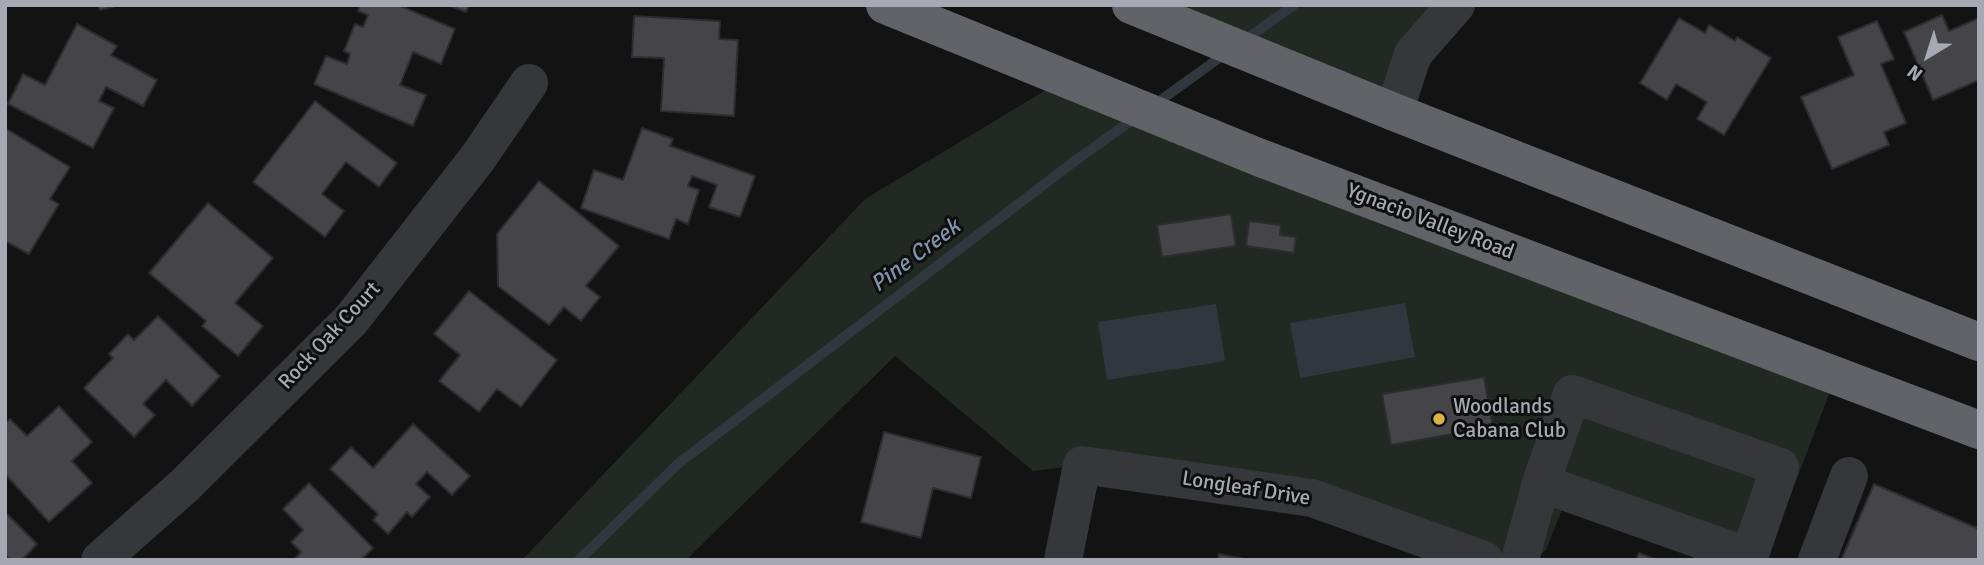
<!DOCTYPE html>
<style>
body{margin:0}
#map{position:relative;width:1984px;height:565px;overflow:hidden;background:#131314;font-family:Signika,sans-serif}
canvas{display:block}
.frame{position:absolute;inset:0;border:7px solid #a6a9b3;pointer-events:none}
.north{position:absolute;left:1893px;top:21px;width:70px;height:70px;-webkit-text-stroke:5px #0e0e0f;paint-order:stroke;rotate:218deg;font-size:19px;font-weight:700;line-height:28px;text-align:center;color:#a6a9b3}
.north::after{content:'';display:block;margin:auto;width:24px;height:32px;background:#a6a9b3;clip-path:polygon(50% 0,100% 100%,50% 72%,0 100%)}
</style>
<div id="map">
<canvas width="1984" height="565"></canvas>
<div class="frame"></div>
<div class="north">N</div>
</div>
<script>
const ctx = document.querySelector('canvas').getContext('2d');
ctx.lineJoin = 'round';
function fillPath(path, color) {
  ctx.fillStyle = color;
  ctx.fill(path, 'evenodd');
}
function stroke(path, color, width, dash) {
  ctx.strokeStyle = color;
  ctx.lineWidth = width;
  ctx.lineCap = dash ? 'butt' : 'round';
  ctx.setLineDash(dash || []);
  ctx.stroke(path);
}
function drawText(font, color, halo, rows, align = 'center') {
  ctx.font = font + ' Signika,sans-serif';
  ctx.lineWidth = 6;
  ctx.setLineDash([]);
  ctx.textBaseline = 'middle';
  ctx.strokeStyle = halo;
  ctx.fillStyle = color;
  for (const [text, x, y, turn = 0] of rows) {
    ctx.save();
    ctx.translate(x, y);
    ctx.rotate((+turn || 0) * Math.PI / 180);
    ctx.textAlign = isNaN(turn) ? turn : align;
    if (halo) ctx.strokeText(text, 0, 0);
    ctx.fillText(text, 0, 0);
    ctx.restore();
  }
}
const green = new Path2D(`
 M1193 5H1475L1394 112 1170 20Z
 M1066 78 1836 376 1766 560 1563 507 1546 550 1533 560H1484L1312 498 1082 465 1033 471 895 356 686 560H522L865 199Z`);
const water = new Path2D(`
 M1405 303 1415 357 1300 378 1290 323Z
 M1216 304 1225 361 1107 380 1098 322Z`);
const stream = new Path2D(`
 M1242 42 1294 5
 M1154 105 1226 53
 M579 560 679 463 1076 160 1138 116`);
const building = new Path2D(`
 M98 5H119L100 10Z
 M360 5H398L455 29 441 64 413 52 400 85 426 95 413 126 314 84 326 56 347 64 350 54 344 51 355 24 363 27 368 15 358 11Z
 M448 5H469L466 12Z
 M1942 15 1949 31 1979 18V80L1933 100 1904 32Z
 M634 16 720 21 719 39 738 40 734 116 661 111 664 58 632 57Z
 M1679 18 1705 33 1709 25 1735 41 1737 37 1771 58 1724 135 1697 119 1707 102 1676 84 1667 100 1640 83Z
 M1877 21 1894 59 1881 64 1906 123 1884 132 1889 145 1832 169 1801 97 1854 75 1838 37Z
 M77 24 117 46 111 55 157 80 143 106 106 87 99 101 114 108 93 148 8 104 23 74 45 85Z
 M315 101 397 163 379 187 346 162 322 194 344 211 325 237 253 182Z
 M5 128 70 167 50 199 59 204 29 254 5 241Z
 M642 128 673 139 670 146 755 176 740 217 709 207 717 185 692 176 688 186 699 190 688 224 676 219 669 239 581 208 594 170 623 180Z
 M539 181 619 246 586 286 600 297 581 321 564 307 549 325 498 286 497 234Z
 M208 203 273 258 235 303 263 326 238 356 202 326 206 321 149 273Z
 M1231 214 1236 246 1162 257 1157 225Z
 M1249 221 1281 225 1280 235 1296 237 1294 253 1246 246Z
 M469 291 557 360 521 407 497 389 479 412 439 381 460 355 434 334Z
 M158 316 220 376 192 406 166 380 143 404 155 415 134 437 84 388 113 358 109 354 128 334 134 340Z
 M1484 377 1493 427 1391 445 1382 394Z
 M59 406 92 442 72 461 92 483 49 522 5 474V423L10 419 27 436Z
 M413 424 470 476 452 495 427 472 416 484 430 497 412 517 407 512 388 534 373 520 378 514 330 469 351 447 373 468Z
 M884 432 981 457 971 498 933 488 921 538 861 522Z
 M309 483 373 548 361 560H294L301 552 291 542 303 530 283 509Z
 M1874 484 1979 529V560H1841Z
 M5 512 37 544 22 560H10L5 555Z
 M1639 553 1657 560H1636Z
 M1219 554 1250 560H1218Z`);
const minor = new Path2D(`
 M1394 112 1413 54 1456 5
 M100 560 184 486 351 320 477 159 529 83
 M1063 560 1082 465 1312 498 1484 560
 M1520 560 1541 483 1572 394 1780 467 1749 557 1541 483
 M1817 560 1849 476`);
const highway = new Path2D(`
 M885 5 1258 157 1979 430
 M1131 5 1394 112 1979 342`);
const markers = [
 [1439,419,7,"#ddb242"]
];
const streetNames = [
 ["Ygnacio Valley Road",1430,222,21],
 ["Rock Oak Court",330,336,-47],
 ["Longleaf Drive",1246,489,9]
];
const poiNames = [
 ["Woodlands",1453,407],
 ["Cabana Club",1453,431]
];
const waterNames = [
 ["Pine Creek",916,256,-37]
];
fillPath(green, '#222923');
fillPath(water, '#30373e');
stroke(stream, '#30373e', 10);
fillPath(building, '#454549');
stroke(building, '#2d2d30', 2);
stroke(minor, '#36373b', 38);
stroke(highway, '#616369', 38);
for (const [x, y, r, color] of markers) {
  const dot = new Path2D();
  dot.arc(x, y, r, 0, 2 * Math.PI);
  ctx.fillStyle = color;
  ctx.fill(dot);
  stroke(dot, '#0e0e0f', 2.5);
}
drawText('21px', '#a6a9b3', '#0e0e0f', streetNames);
drawText('21px', '#a6a9b3', '#0e0e0f', poiNames, 'left');
drawText('italic 23px', '#8095ab', '#0e0e0f', waterNames);
</script>
